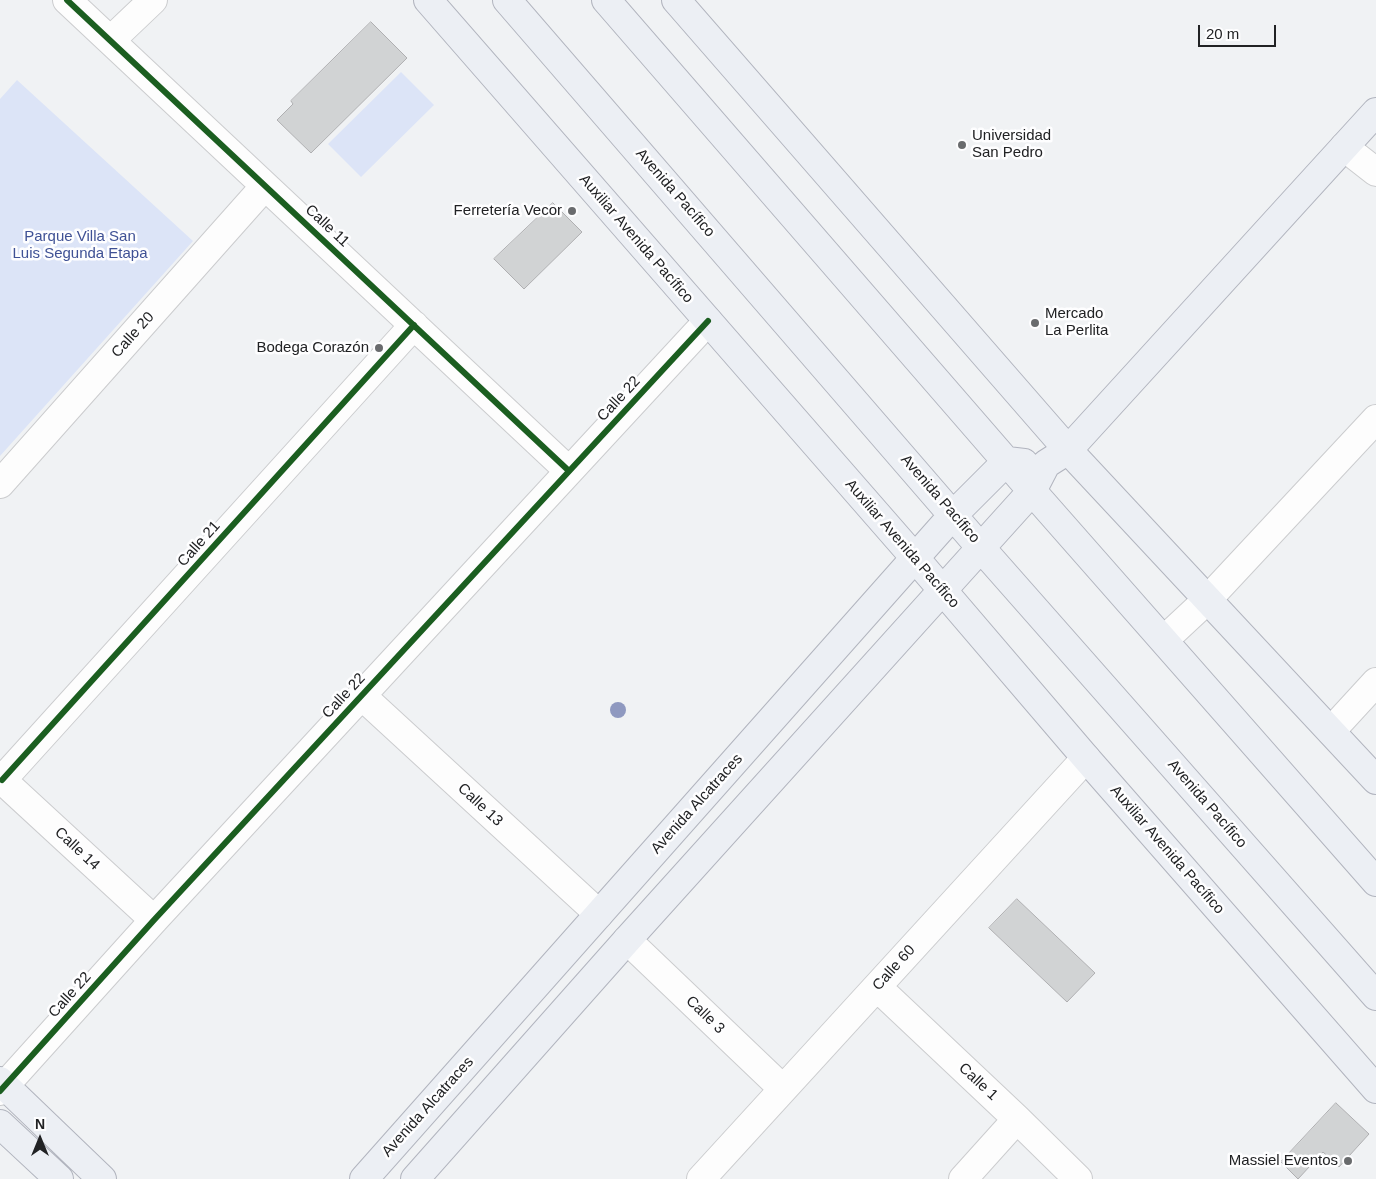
<!DOCTYPE html>
<meta charset="utf-8">
<style>
body{margin:0}
#map{position:relative;width:1376px;height:1179px;overflow:hidden;background:#f0f2f4;font-family:Helvetica,sans-serif}
canvas{display:block}
.north{position:absolute;left:15px;top:1114px;width:50px;height:50px;-webkit-text-stroke:4px #fefeff;paint-order:stroke;rotate:0deg;font-size:14px;font-weight:700;line-height:20px;text-align:center;color:#212224}
.north::after{content:'';display:block;margin:auto;width:18px;height:22px;background:#212224;clip-path:polygon(50% 0,100% 100%,50% 72%,0 100%)}
.scale{position:absolute;left:1198px;top:25px;width:78px;height:22px;box-sizing:border-box;border:2px solid #212224;border-top:0;padding-left:6px;font-size:15px;line-height:18px;white-space:nowrap;color:#212224;-webkit-text-stroke:4px #fefeff;paint-order:stroke}
</style>
<div id="map">
<canvas width="1376" height="1179"></canvas>
<div class="north">N</div>
<div class="scale">20 m</div>
</div>
<script>
const ctx = document.querySelector('canvas').getContext('2d');
ctx.lineJoin = 'round';
function fillPath(path, color) {
  ctx.fillStyle = color;
  ctx.fill(path, 'evenodd');
}
function stroke(path, color, width, dash) {
  ctx.strokeStyle = color;
  ctx.lineWidth = width;
  ctx.lineCap = dash ? 'butt' : 'round';
  ctx.setLineDash(dash || []);
  ctx.stroke(path);
}
function drawText(font, color, halo, rows, align = 'center') {
  ctx.font = font + ' Helvetica,sans-serif';
  ctx.lineWidth = 5;
  ctx.setLineDash([]);
  ctx.textBaseline = 'middle';
  ctx.strokeStyle = halo;
  ctx.fillStyle = color;
  for (const [text, x, y, turn = 0] of rows) {
    ctx.save();
    ctx.translate(x, y);
    ctx.rotate((+turn || 0) * Math.PI / 180);
    ctx.textAlign = isNaN(turn) ? turn : align;
    if (halo) ctx.strokeText(text, 0, 0);
    ctx.fillText(text, 0, 0);
    ctx.restore();
  }
}
const green = new Path2D(`
 M401 72 434 105 361 177 328 144Z
 M17 80 193 241 0 456V99Z`);
const building = new Path2D(`
 M371 22 407 58 311 153 277 120 293 104 291 101Z
 M553 203 582 232 524 289 494 259Z
 M1017 899 1095 973 1067 1002 989 928Z
 M1336 1103 1369 1134 1339 1167 1323 1152 1298 1179 1281 1162Z`);
const minor = new Path2D(`
 M67 0 569 471
 M111 40 153 0
 M1344 147 1376 172
 M0 484 265 186
 M1164 640 1208 599 1376 419
 M362 696 599 914
 M1331 731 1376 682
 M0 778 154 920
 M2 780 414 325
 M627 940 783 1089
 M877 987 1017 1119 1078 1179
 M0 1091 154 920 708 321
 M701 1179 1086 758
 M963 1179 1017 1119`);
const major = new Path2D(`
 M428 0 915 558 1086 758 1376 1089
 M507 0 981 548 1376 996
 M606 0 1032 491 1376 882
 M676 0 1068 450 1376 780
 M0 1081 102 1179
 M0 1124 59 1179
 M364 1179 953 515 1007 461 1024 463
 M415 1179 627 940 1032 491 1046 464 1068 450 1376 112`);
const cycleway = new Path2D(`
 M67 0 569 471
 M2 780 414 325
 M0 1091 154 920 708 321`);
const trees = [
 [618,710]
];
const markers = [
 [962,145,5,"#696b6d"],
 [572,211,5,"#696b6d"],
 [1035,323,5,"#696b6d"],
 [379,348,5,"#696b6d"],
 [1348,1161,5,"#696b6d"]
];
const poiNames = [
 ["Universidad",972,136,"left"],
 ["San Pedro",972,153,"left"],
 ["Ferretería Vecor",562,211],
 ["Mercado",1045,314,"left"],
 ["La Perlita",1045,331,"left"],
 ["Bodega Corazón",369,348],
 ["Massiel Eventos",1338,1161]
];
const streetNames = [
 ["Avenida Pacífico",675,193,49],
 ["Calle 11",327,226,43],
 ["Auxiliar Avenida Pacífico",636,239,49],
 ["Calle 20",133,335,-48],
 ["Calle 22",619,399,-47],
 ["Avenida Pacífico",940,499,49],
 ["Calle 21",199,544,-48],
 ["Auxiliar Avenida Pacífico",902,544,49],
 ["Calle 22",344,696,-47],
 ["Avenida Alcatraces",697,804,-48],
 ["Avenida Pacífico",1207,804,49],
 ["Calle 13",480,805,43],
 ["Calle 14",77,849,43],
 ["Auxiliar Avenida Pacífico",1167,850,49],
 ["Calle 60",894,968,-48],
 ["Calle 22",70,995,-48],
 ["Calle 3",705,1015,44],
 ["Calle 1",978,1082,43],
 ["Avenida Alcatraces",428,1107,-48]
];
const parkNames = [
 ["Parque Villa San",80,237],
 ["Luis Segunda Etapa",80,254]
];
fillPath(green, '#dce4f7');
fillPath(building, '#d1d3d4');
stroke(building, '#afafb1', 1);
stroke(minor, '#cbccce', 30);
stroke(major, '#b1b4be', 30);
stroke(minor, '#fdfdfd', 28);
stroke(major, '#eceff4', 28);
stroke(cycleway, '#1b5e20', 6);
ctx.fillStyle = '#8f99c0';
for (const [x, y] of trees) {
  ctx.beginPath();
  ctx.arc(x, y, 8, 0, 2 * Math.PI);
  ctx.fill();
}
for (const [x, y, r, color] of markers) {
  const dot = new Path2D();
  dot.arc(x, y, r, 0, 2 * Math.PI);
  ctx.fillStyle = color;
  ctx.fill(dot);
  stroke(dot, '#fefeff', 2);
}
drawText('15px', '#212224', '#fefeff', poiNames, 'right');
drawText('15px', '#212224', '#fefeff', streetNames);
drawText('15px', '#3f5195', '#fefeff', parkNames);
</script>
